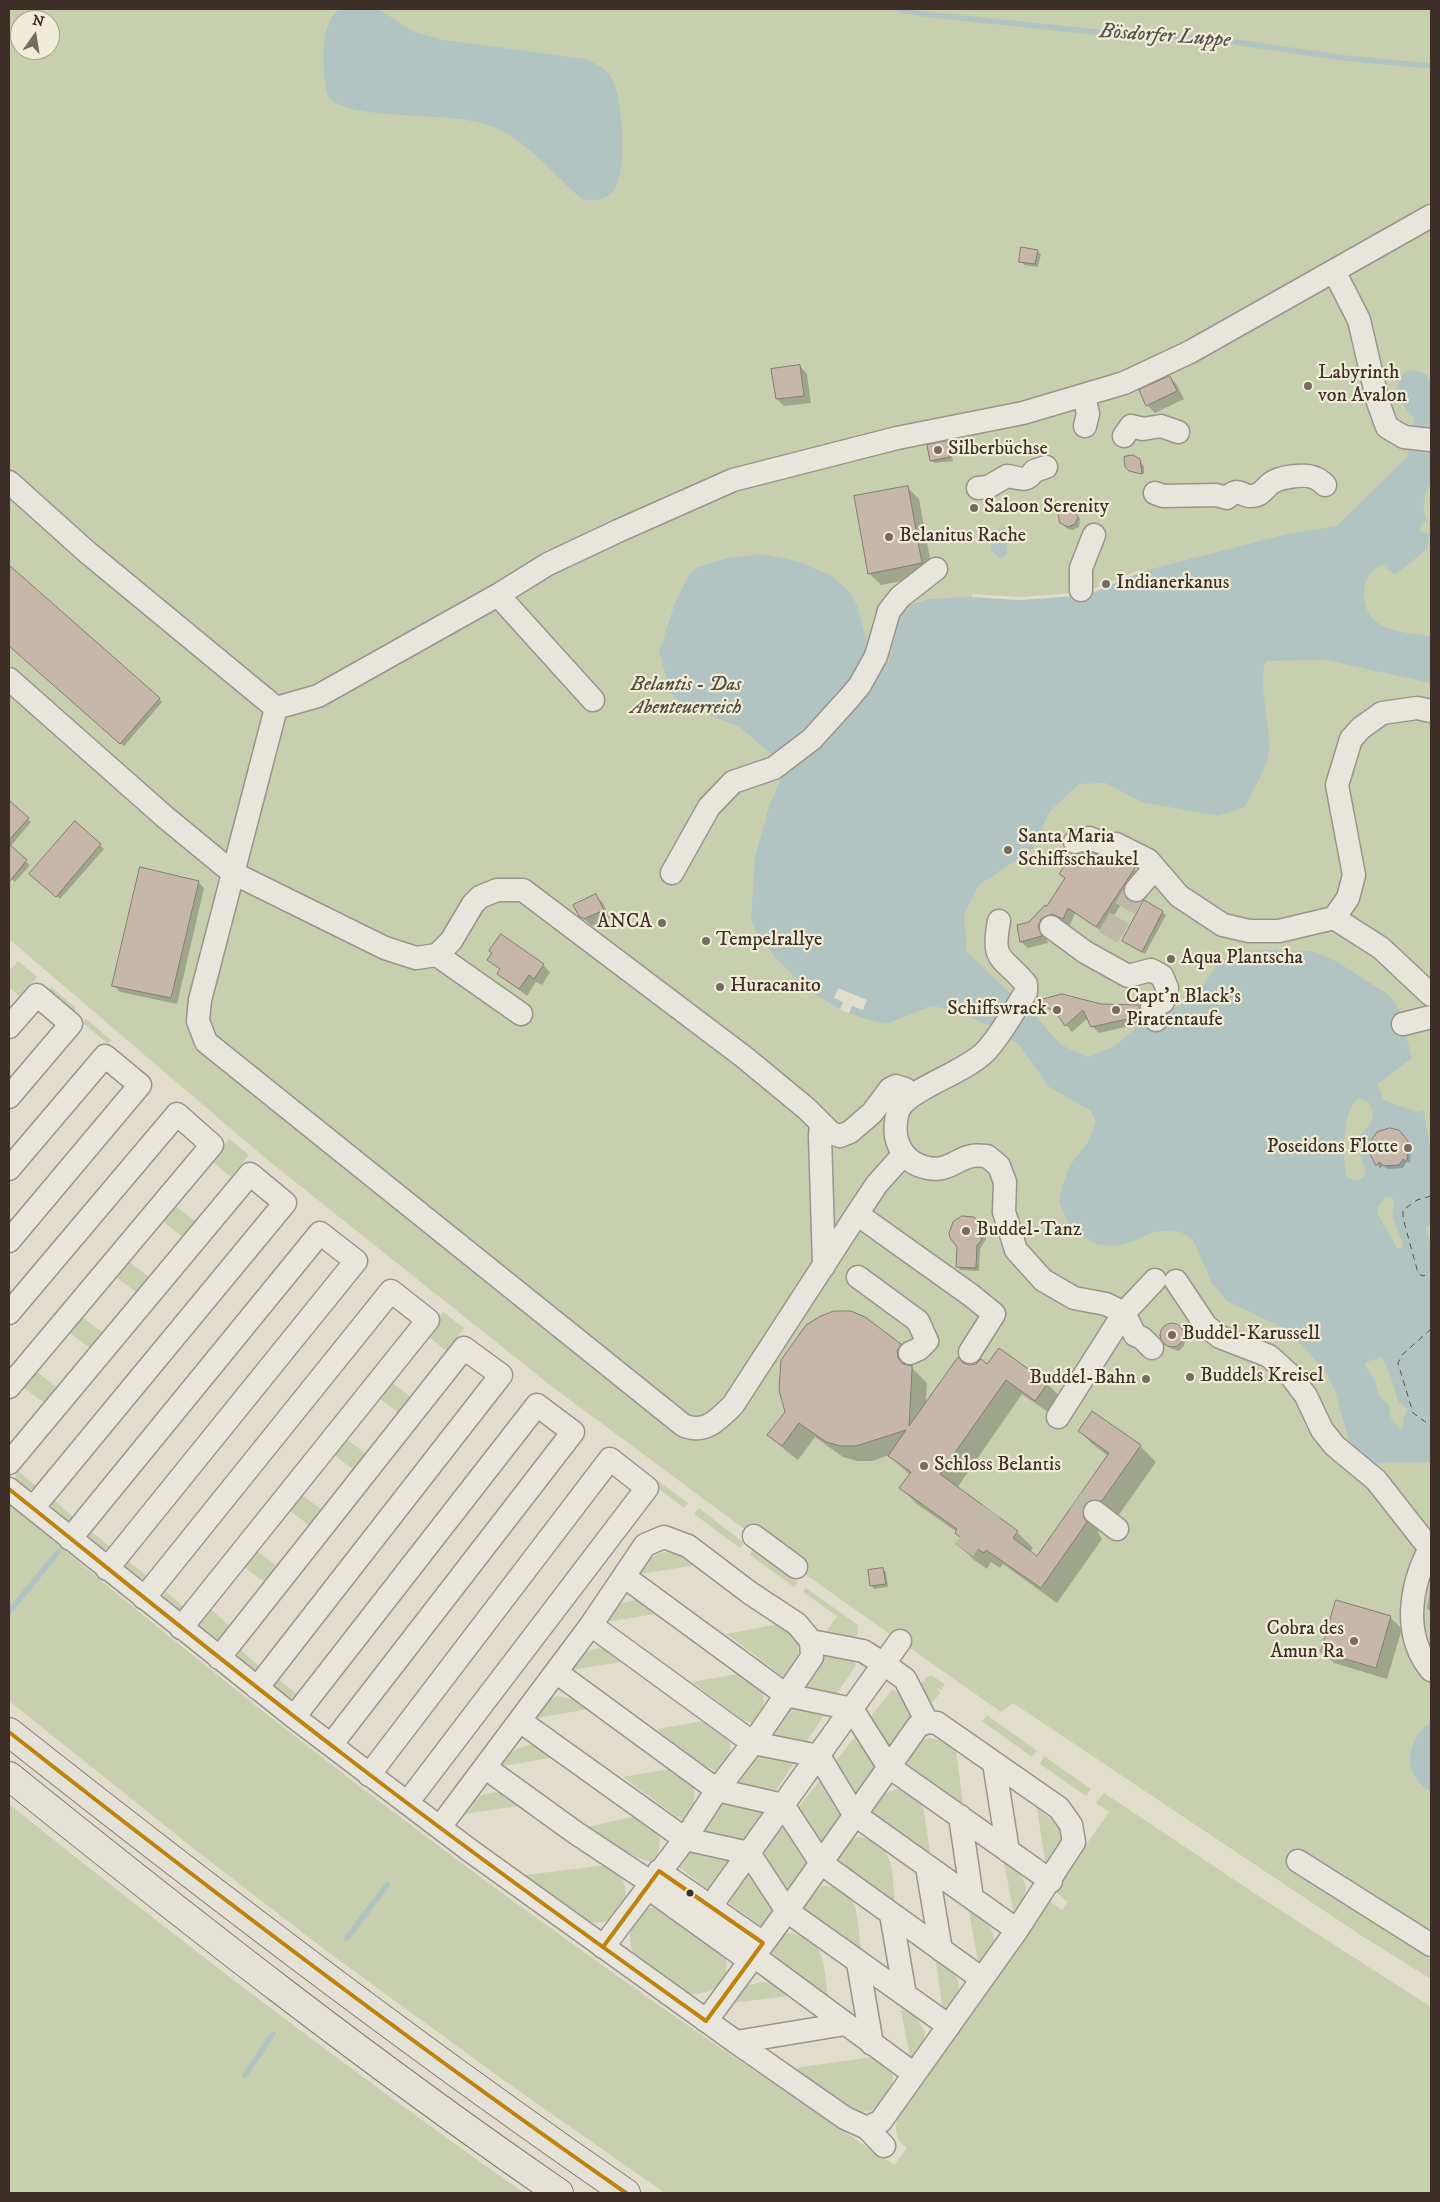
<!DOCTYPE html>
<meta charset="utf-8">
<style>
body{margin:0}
#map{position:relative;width:1440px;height:2202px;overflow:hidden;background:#e1dccb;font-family:"IM FELL DW Pica",serif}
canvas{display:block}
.frame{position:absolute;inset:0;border:10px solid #3d2e28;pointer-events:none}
.north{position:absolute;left:10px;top:10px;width:50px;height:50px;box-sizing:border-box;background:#f1ecd7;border:1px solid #a9a091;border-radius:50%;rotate:13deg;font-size:14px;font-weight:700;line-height:20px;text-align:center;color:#3d2e28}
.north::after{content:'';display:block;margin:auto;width:18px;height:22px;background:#766b61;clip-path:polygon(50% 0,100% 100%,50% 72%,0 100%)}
</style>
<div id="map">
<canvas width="1440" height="2202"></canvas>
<div class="frame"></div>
<div class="north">N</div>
</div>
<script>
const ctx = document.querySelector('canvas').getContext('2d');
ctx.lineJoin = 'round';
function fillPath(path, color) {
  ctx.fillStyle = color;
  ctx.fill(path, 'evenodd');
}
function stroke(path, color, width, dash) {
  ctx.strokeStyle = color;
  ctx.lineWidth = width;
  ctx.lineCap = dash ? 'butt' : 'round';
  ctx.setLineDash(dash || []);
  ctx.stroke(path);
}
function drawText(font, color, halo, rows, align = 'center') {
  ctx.font = font + ' "IM FELL DW Pica",serif';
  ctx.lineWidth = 4.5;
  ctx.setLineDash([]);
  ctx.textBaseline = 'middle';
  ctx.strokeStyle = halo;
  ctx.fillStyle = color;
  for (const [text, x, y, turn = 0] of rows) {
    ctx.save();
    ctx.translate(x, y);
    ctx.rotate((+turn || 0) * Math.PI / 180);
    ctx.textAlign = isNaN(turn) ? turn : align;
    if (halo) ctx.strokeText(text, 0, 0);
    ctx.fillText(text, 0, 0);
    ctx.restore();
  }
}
const green = new Path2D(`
 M9 9H1431V1979L1362 1936 1013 1703 1001 1712 809 1577 550 1385 264 1157 9 939ZM20 20H50V50H20Z
 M18 961 37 977 20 997 9 987V971Z
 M51 987 76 1008 73 1012 48 991Z
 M86 1019 111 1040 108 1044 83 1023Z
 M229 1139 249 1155 231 1177 212 1161Z
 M174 1205 195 1221 183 1237 162 1221Z
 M128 1261 149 1277 137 1293 116 1277Z
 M443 1312 464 1328 447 1351 426 1335Z
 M82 1317 103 1333 91 1349 70 1333Z
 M37 1372 58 1388 46 1404 24 1388Z
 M391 1382 412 1398 400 1414 379 1398Z
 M345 1438 366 1454 354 1470 333 1454Z
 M17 1470 37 1487C30 1493 19 1487 15 1479Z
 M657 1480 688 1503 684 1508 654 1485Z
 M301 1494 322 1510 310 1526 289 1510Z
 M54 1500 74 1518C65 1524 59 1516 52 1510Z
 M9 1503C214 1678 429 1844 650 1999 731 2056 813 2110 894 2165L907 2148C893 2138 895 2127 899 2112L1048 1900 1062 1910 1068 1902 1054 1891 1109 1812 1096 1803 1104 1793 1266 1901 1431 2007V2193H665L512 2086 328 1952 202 1855 9 1701Z
 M699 1508 744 1543 740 1548 694 1514Z
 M90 1530 110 1547C101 1554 95 1545 88 1539Z
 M753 1549 798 1582 794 1587 750 1555Z
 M257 1551 278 1567 266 1583 244 1567Z
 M664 1552C678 1552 685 1557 696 1565L641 1574 640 1568C646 1560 654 1555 664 1552Z
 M127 1560 148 1577C138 1583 132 1575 125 1569Z
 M806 1588 858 1625 857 1635 852 1639 825 1634 837 1616 803 1592Z
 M165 1591 185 1608C176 1615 170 1606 163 1600Z
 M636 1600 646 1602 661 1613 606 1622 608 1611 619 1604Z
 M210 1609 231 1627 217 1642 199 1631 201 1621Z
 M778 1624 794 1633C802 1653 799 1658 789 1676H782L727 1634Z
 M599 1648 611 1650 627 1661 572 1670 570 1666 582 1653Z
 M240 1649 260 1667C251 1674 245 1665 238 1659Z
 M827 1653 853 1660 856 1665 838 1692 831 1696 806 1691 805 1684Z
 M743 1673 763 1690C765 1704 763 1713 753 1723L743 1720 692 1682Z
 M932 1676 945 1684 941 1690 937 1688 940 1693 932 1703 919 1693V1686L927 1677Z
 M277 1678 298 1695C288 1702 283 1694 275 1687Z
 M892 1690 899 1692 911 1717 890 1748 868 1720Z
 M558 1696 576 1700 589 1709 537 1718 535 1717 549 1699Z
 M792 1702 825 1713 805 1744 771 1739 769 1733Z
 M987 1715 1037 1751 1032 1757 982 1721Z
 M709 1720C714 1724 721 1727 725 1732 736 1743 729 1762 719 1772 704 1768 670 1740 657 1729Z
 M856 1736 877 1766 855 1797 834 1763Z
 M930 1738 939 1740 956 1750 963 1804 906 1763 904 1756 922 1740Z
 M536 1744 555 1757 503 1766 500 1764C510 1751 519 1746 536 1744Z
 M756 1752 792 1757 794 1763 775 1792 736 1787 735 1780Z
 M1044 1756 1091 1789 1086 1796 1040 1764Z
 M670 1769 694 1787C694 1801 696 1810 683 1819L677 1817 623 1777Z
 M820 1781H826L843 1815 821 1845 796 1813 798 1807Z
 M896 1789 906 1791 923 1806 930 1852 926 1853 872 1814 870 1808 880 1796Z
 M499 1792 509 1794 524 1805 464 1814C467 1798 485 1793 499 1792Z
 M721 1799 764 1811 745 1841 702 1835 700 1829Z
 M9 1804C177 1939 348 2069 524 2193H9Z
 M1037 1808C1049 1817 1066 1831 1061 1847 1059 1853 1054 1859 1050 1865L1045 1861Z
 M640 1815C659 1830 666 1838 654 1862 635 1860 603 1839 588 1827Z
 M784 1825 808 1863 789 1892 782 1893 761 1857Z
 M858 1837C895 1840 892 1873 895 1901L892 1903 837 1863 835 1856 844 1844Z
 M687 1848 733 1859 712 1888 709 1890 675 1864Z
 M1007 1862C1030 1881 1031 1890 1014 1914L1004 1863Z
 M607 1865C642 1883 622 1929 591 1922 574 1919 541 1889 527 1879L526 1875Z
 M749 1869 774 1907 773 1912 763 1927 730 1904 729 1898Z
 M822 1886C861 1886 857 1920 861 1949L858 1950 803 1911 802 1904Z
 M647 1908H657L726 1958C728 1970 726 1980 715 1988 707 1993 693 1996 685 1992 667 1983 650 1966 634 1955 626 1936 630 1919 647 1908Z
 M973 1911C985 1917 999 1933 992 1948 990 1953 984 1959 980 1964L978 1962 969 1912Z
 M790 1933C827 1940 823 1965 828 1996L825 1999 796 1977 769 1949 780 1935Z
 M940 1960C961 1979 965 1986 949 2011L942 2006 936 1961Z
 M761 1982 770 1983 788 1996 731 2003 742 1987Z
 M901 2010H906L914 2014 925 2032 922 2052 914 2061 910 2057Z
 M873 2057 882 2062 893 2075 892 2088 877 2109 855 2113 793 2071 801 2067Z`);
const water = new Path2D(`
 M341 9H378L414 32 444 40 586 59C596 64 607 68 612 79 623 98 626 165 617 185 610 200 596 202 582 199 553 175 529 142 494 127 454 110 359 122 331 100 323 93 323 56 324 45 325 32 329 15 341 9Z
 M1411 370 1426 374 1431 383V482C1423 495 1421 510 1428 523L1422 522 1420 531 1430 534 1427 549 1395 575 1382 564C1379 567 1372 570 1370 574 1359 590 1363 615 1381 625 1395 633 1416 634 1431 636V683L1326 660 1266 661C1257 681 1271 725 1269 750 1267 770 1254 789 1244 807L1219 816 1141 802 1106 783 1079 784 1049 812 1033 849 979 885 964 914 967 952 1015 998 1025 1004 1061 1045 1088 1057 1115 1046 1138 1026 1195 998 1217 965 1224 959 1236 953 1262 950 1313 951 1336 961 1389 995 1400 1011 1412 1058 1378 1084 1383 1100 1417 1112 1423 1110 1431 1149V1223L1426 1227 1431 1247V1462C1412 1464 1394 1461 1376 1464L1350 1445 1335 1391 1327 1374 1297 1339 1283 1328 1227 1301 1212 1283 1193 1240 1181 1232 1165 1231 1151 1233 1131 1242 1114 1246 1096 1244 1070 1227 1059 1202 1062 1186 1070 1165 1088 1142 1096 1122 1091 1111 1049 1087 1020 1046 995 1028 952 1010 932 1006 886 1024 862 1018 840 1009 809 991 776 958 756 931 751 919 755 858 769 806 783 774 812 728 773 755 738 726 687 707 671 694 659 652 675 603 689 575 698 567 727 558 763 554 800 562 832 576 849 591 857 605 868 647 864 659 837 695 855 708 882 667 889 661 900 615 907 606 928 599 972 597 1020 600 1087 595 1140 572 1283 535 1337 526 1407 457 1414 430V418C1401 405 1397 398 1397 380L1404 373ZM1358 1099C1370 1100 1376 1110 1371 1122 1368 1131 1355 1132 1357 1144 1358 1155 1366 1163 1365 1175L1358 1181 1347 1177C1342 1160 1342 1110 1358 1099ZM1386 1197 1392 1198 1394 1203 1392 1216 1403 1244 1402 1248H1397L1377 1213 1378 1207ZM1382 1357 1391 1377 1398 1401 1408 1410 1403 1419V1427L1400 1428C1393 1421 1388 1418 1390 1406L1379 1396 1375 1380 1365 1366 1366 1362Z
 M1006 527 1007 555 1000 558 991 550V539L997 529Z`);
const pier = new Path2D(`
 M1140 570V572L1087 595 1020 600 972 597V594L1020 597 1086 592Z
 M838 988 867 1000 863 1010 852 1006 849 1013 840 1010 843 1002 834 998Z`);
const shadow = new Path2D(`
 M1037 251 1041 254 1038 267 1024 265 1021 261Z
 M800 366 807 374 811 403 784 406 777 399Z
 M1170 377 1177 385 1184 399 1155 413 1147 405Z
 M947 443 950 446 953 461 934 463 931 460Z
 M1139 460 1144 466V474L1129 470Z
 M907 487 919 499 933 575 881 585 869 573Z
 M1076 514 1080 519 1079 527 1072 530 1066 528 1063 524Z
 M9 567 162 702 124 746 9 644Z
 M9 802 31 822 10 847 30 865 15 882 9 877Z
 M75 823 104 849 60 899 34 877Z
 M1077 863 1134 869 1140 876 1103 932 1075 913 1070 925 1059 920 1044 933 1048 943 1028 948 1021 942 1030 923 1048 908 1066 879 1061 874Z
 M198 882 204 888 177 1004 120 992 114 986Z
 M596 896 603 903 610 918 592 926 580 915Z
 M1162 912 1166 915 1145 954 1124 941Z
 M493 953 543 965 550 972 542 985 536 982 527 996 499 974 501 970 489 960Z
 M1040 1001 1139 1006 1145 1013 1147 1022 1099 1033 1092 1026 1088 1018 1072 1032 1060 1017Z
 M1398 1132 1411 1146 1410 1163 1407 1161 1403 1168 1388 1169 1383 1165 1380 1169 1371 1151Z
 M973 1218 984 1230 986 1239 980 1249 979 1271 960 1270 957 1266 958 1246Z
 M1169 1324 1176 1325 1186 1338 1184 1346 1179 1351 1170 1348 1161 1337 1162 1331Z
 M900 1345 916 1360 912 1368 927 1383 926 1403 964 1365 988 1366 1047 1384 1063 1399 1052 1415 1022 1394 957 1488 1017 1532 1033 1548 1030 1552 1037 1558 1108 1456 1095 1446 1079 1431 1092 1413 1140 1446 1156 1462 1118 1516 1100 1520 1098 1533 1102 1539 1057 1603 1003 1564 1000 1568 991 1562 987 1569 974 1560 958 1544 962 1538 957 1532 917 1504 901 1488 910 1475 889 1455 872 1461H857L843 1457 815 1437 798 1460 785 1450 769 1435Z
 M883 1569 886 1572 888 1587 874 1589 871 1585Z
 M1430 1590H1431V1612L1427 1608Z
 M1390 1617 1402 1629 1387 1679 1334 1663 1322 1651Z`);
const stream = new Path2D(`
 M898 9 924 14 1096 32 1214 39 1344 58 1431 66
 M9 1612 58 1552
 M347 1938 387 1885
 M245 2075 273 2034`);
const canal = new Path2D(`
 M1431 1734C1418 1749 1415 1766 1431 1780`);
const ferry = new Path2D(`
 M1431 1196 1417 1200 1403 1210V1218L1418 1273 1422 1276 1431 1274
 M1431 1329 1402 1355 1398 1363 1413 1413 1431 1426`);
const building = new Path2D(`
 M1021 247 1038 250 1035 264 1019 262Z
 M800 365 804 396 776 399 771 369Z
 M1170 376 1177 391 1146 406 1139 390Z
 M947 441 950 457 930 461 927 445Z
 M1133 455 1140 459 1142 474 1129 471 1125 467 1124 457Z
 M908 486 922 563 868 574 854 496Z
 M1056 501 1075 511 1078 517 1075 524 1068 527 1060 523Z
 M9 565 160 698 120 744 9 646Z
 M9 800 29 818 9 840Z
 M75 821 101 844 56 897 29 874Z
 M9 844 27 860 9 882Z
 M1088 852 1101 856 1113 857 1135 868 1096 927 1068 908 1063 919 1052 914 1041 919 1038 926 1042 936 1020 942 1017 925 1029 922 1045 905 1047 906 1065 878 1059 874 1070 857 1076 861 1081 854Z
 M140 867 199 881 171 998 112 986Z
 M596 894 604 910 584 919 579 916 573 905Z
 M1144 900 1163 911 1142 952 1122 941Z
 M501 934 544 964 534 979 529 975 519 989 497 974 500 969 487 960 492 953 489 951Z
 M1062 994 1101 1004 1139 1005 1141 1016 1091 1027 1083 1010 1065 1026 1056 1013 1037 1001Z
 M1390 1128 1399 1130 1408 1141 1407 1162 1403 1159 1399 1165 1384 1166 1379 1162 1376 1166 1369 1152 1370 1142 1377 1132Z
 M962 1216 974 1217 981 1225 983 1230 981 1241 977 1245 976 1268 956 1267 957 1247 950 1238 949 1233 953 1222Z
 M834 1311H851L865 1317 901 1344 897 1351 898 1358 903 1364 912 1366V1370L909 1426 958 1357 963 1363 969 1365 976 1364 981 1359 987 1364 999 1348 1048 1383 1035 1401 1006 1380 940 1474 1018 1531 1013 1538 1037 1556 1109 1453 1078 1431 1092 1411 1141 1445 1102 1501 1090 1500 1084 1504 1083 1517 1087 1522 1041 1588 986 1550 984 1553 975 1547 970 1554 964 1550 956 1544 961 1538 955 1533 957 1529 899 1488 911 1472 888 1456 906 1430 856 1446H841L826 1442 799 1423 782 1446 767 1435 785 1412 779 1390 781 1360 806 1325 819 1317Z
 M1160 1335a12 12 0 1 1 24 0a12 12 0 1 1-24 0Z
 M883 1568 886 1584 870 1586 868 1570Z
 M1336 1600 1391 1616 1376 1668 1321 1652Z`);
const minorTunnel = new Path2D(`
 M1108 937 1136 890
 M1077 1499 1095 1512
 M964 1550 991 1511`);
const minor = new Path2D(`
 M1334 271 1359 320 1378 402 1387 427 1404 437 1431 440
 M1084 396 1088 414 1085 426
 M1124 436 1131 426 1143 429 1161 426 1178 432
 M9 482 87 552 276 708
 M978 488 988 487 1007 476C1019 477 1026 484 1034 471L1046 467
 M1155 493 1163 496 1216 495 1227 498C1239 486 1240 496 1251 496 1261 496 1264 489 1270 484 1278 477 1305 473 1315 478 1318 479 1322 482 1325 485
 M1081 590V568L1094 535
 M498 595 593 700
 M9 679 165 817 233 873 385 948 416 958 437 955 451 941 473 904 480 897 497 890H523L744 1057 807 1109 831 1133 840 1136 850 1132 872 1113 890 1089 896 1086 905 1089 913 1095
 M276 708 200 1000 198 1021 206 1042 683 1425C704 1435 718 1420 733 1405L857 1214 877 1184 903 1155
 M276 708 318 696 498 595 548 564 618 531 733 480 897 438 1023 413 1124 383 1190 352 1431 216
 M1431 711 1417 708 1382 713 1361 728 1351 739 1337 785 1354 875 1348 898 1334 918 1381 948 1431 995
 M1075 842 1089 838 1105 844H1116L1148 860 1179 896 1223 925 1249 931H1279L1334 918
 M672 873 709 807 733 782 774 768 812 739 850 697 860 685 876 656 889 611 900 597 936 569
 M1136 890 1154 869
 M999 921C991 963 1002 955 1026 984V992C1013 1012 1001 1035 985 1052 965 1072 913 1088 901 1106 895 1114 894 1134 898 1143 903 1157 913 1165 928 1168 948 1172 956 1159 972 1156 976 1155 982 1156 987 1156L999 1166 1005 1182 1004 1212 1016 1250 1043 1280 1074 1298 1106 1304 1124 1313 1135 1335 1142 1338 1152 1348
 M1051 927 1085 952 1128 976 1151 970 1162 976 1167 988
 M437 955 521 1014
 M1156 1020 1152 1006 1163 1002
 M1403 1024 1431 1017
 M9 1027 37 995 71 1024 9 1097
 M821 1124 820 1136 824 1266
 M9 1169 105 1056 140 1085 9 1241
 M857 1214 972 1296 994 1314 970 1352
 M858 1277 918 1321 927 1341 919 1349 910 1353
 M1176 1281 1206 1326 1220 1337 1269 1356 1291 1376 1306 1396 1322 1430 1335 1446 1376 1480 1431 1550
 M9 1313 177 1114 212 1145 9 1387
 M1058 1417 1124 1313 1155 1280
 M9 1463 250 1174 285 1203 33 1508
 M9 1489 294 1717 468 1849 736 2042 845 2118 867 2128 884 2146
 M1095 1512 1117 1529
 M754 1536 796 1567
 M70 1539 320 1233 356 1261 107 1569
 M1430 1548C1410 1586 1402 1635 1431 1670
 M625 1577 786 1695 852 1709 888 1766 1051 1881
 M144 1598 391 1291 428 1320 181 1628
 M591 1625 753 1743 819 1756 854 1814 1017 1930
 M811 1641 863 1651 884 1664 905 1679 927 1722
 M219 1658 464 1348 501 1375 257 1688
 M556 1672 717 1790 783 1805 821 1863 982 1979
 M294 1717 537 1405 573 1432 331 1745
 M520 1721 685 1839 749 1853 787 1911 949 2026
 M994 1763 1008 1851
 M486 1768 576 1833 650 1882
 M369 1775 610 1459 647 1488 407 1803
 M960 1816 972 1898
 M440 1827 591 1625 645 1545 664 1537 688 1546 750 1593 797 1624 811 1641 812 1657 753 1743 717 1790 685 1839 603 1947
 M1298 1861 1431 1945
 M927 1867 941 1950
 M659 1871 763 1943
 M647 1887 750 1961
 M718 1896 900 1641
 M891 1914 905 1995
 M754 1956 914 2074
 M858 1963 872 2044
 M706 2021 787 1911 918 1726 927 1722 937 1723 1059 1808 1071 1825 1074 1842 1017 1930 881 2121 867 2128
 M736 2042 845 2024`);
const highway = new Path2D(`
 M9 1732C210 1891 414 2047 626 2193
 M9 1776C188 1920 370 2063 559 2193`);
const bus1 = new Path2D(`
 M9 1489C120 1578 230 1668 344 1755 462 1846 584 1934 706 2021L763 1943 659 1871 603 1947
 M9 1732C211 1891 415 2046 626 2193`);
const markers = [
 [1308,386,5,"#766b61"],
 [938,450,5,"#766b61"],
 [974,508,5,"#766b61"],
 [889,537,5,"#766b61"],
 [1106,584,5,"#766b61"],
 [1008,850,5,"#766b61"],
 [662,923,5,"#766b61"],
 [706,941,5,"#766b61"],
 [1171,959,5,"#766b61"],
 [720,987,5,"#766b61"],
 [1057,1010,5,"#766b61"],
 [1116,1010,5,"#766b61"],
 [1408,1148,5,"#766b61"],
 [966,1231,5,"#766b61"],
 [1172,1335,5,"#766b61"],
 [1190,1377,5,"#766b61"],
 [1146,1379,5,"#766b61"],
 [924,1466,5,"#766b61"],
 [1354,1641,5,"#766b61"],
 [690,1893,4.5,"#3d2e28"]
];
const poiNames = [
 ["Labyrinth",1318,374],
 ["von Avalon",1318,397],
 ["Silberbüchse",948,450],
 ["Saloon Serenity",984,508],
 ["Belanitus Rache",899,537],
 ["Indianerkanus",1116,584],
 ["Santa Maria",1018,838],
 ["Schiffsschaukel",1018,861],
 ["ANCA",652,923,"right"],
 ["Tempelrallye",716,941],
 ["Aqua Plantscha",1181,959],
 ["Huracanito",730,987],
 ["Capt'n Black's",1126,998],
 ["Piratentaufe",1126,1021],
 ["Schiffswrack",1047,1010,"right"],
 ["Poseidons Flotte",1398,1148,"right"],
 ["Buddel-Tanz",976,1231],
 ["Buddel-Karussell",1182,1335],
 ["Buddels Kreisel",1200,1377],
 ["Buddel-Bahn",1136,1379,"right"],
 ["Schloss Belantis",934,1466],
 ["Cobra des",1344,1630,"right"],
 ["Amun Ra",1344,1653,"right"]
];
const parkNames = [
 ["Belantis - Das",686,686],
 ["Abenteuerreich",686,709]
];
const waterNames = [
 ["Bösdorfer Luppe",1165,37,4]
];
fillPath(green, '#c7cfae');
fillPath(water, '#b2c4c2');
fillPath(pier, '#e1dccb');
fillPath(shadow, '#0003');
stroke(stream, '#b2c4c2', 5.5);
stroke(canal, '#b2c4c2', 20);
stroke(ferry, '#55514e', 1, [6, 5]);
fillPath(building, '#c7b7ab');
stroke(building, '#837e75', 1);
stroke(minorTunnel, '#c0b9aa', 22, [22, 11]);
stroke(minor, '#9a958b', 25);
stroke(highway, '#837e75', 30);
stroke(minor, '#e8e5dc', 22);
stroke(highway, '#e4e1d7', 28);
stroke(bus1, '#bf820c', 4);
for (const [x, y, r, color] of markers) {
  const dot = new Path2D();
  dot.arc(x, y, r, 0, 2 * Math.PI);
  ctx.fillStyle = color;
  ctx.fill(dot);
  stroke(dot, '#f1ecd7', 2);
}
drawText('20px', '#3d2e28', '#f1ecd7', poiNames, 'left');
drawText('italic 20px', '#544c3e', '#f1ecd7', parkNames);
drawText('italic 21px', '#55514e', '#f1ecd7', waterNames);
</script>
